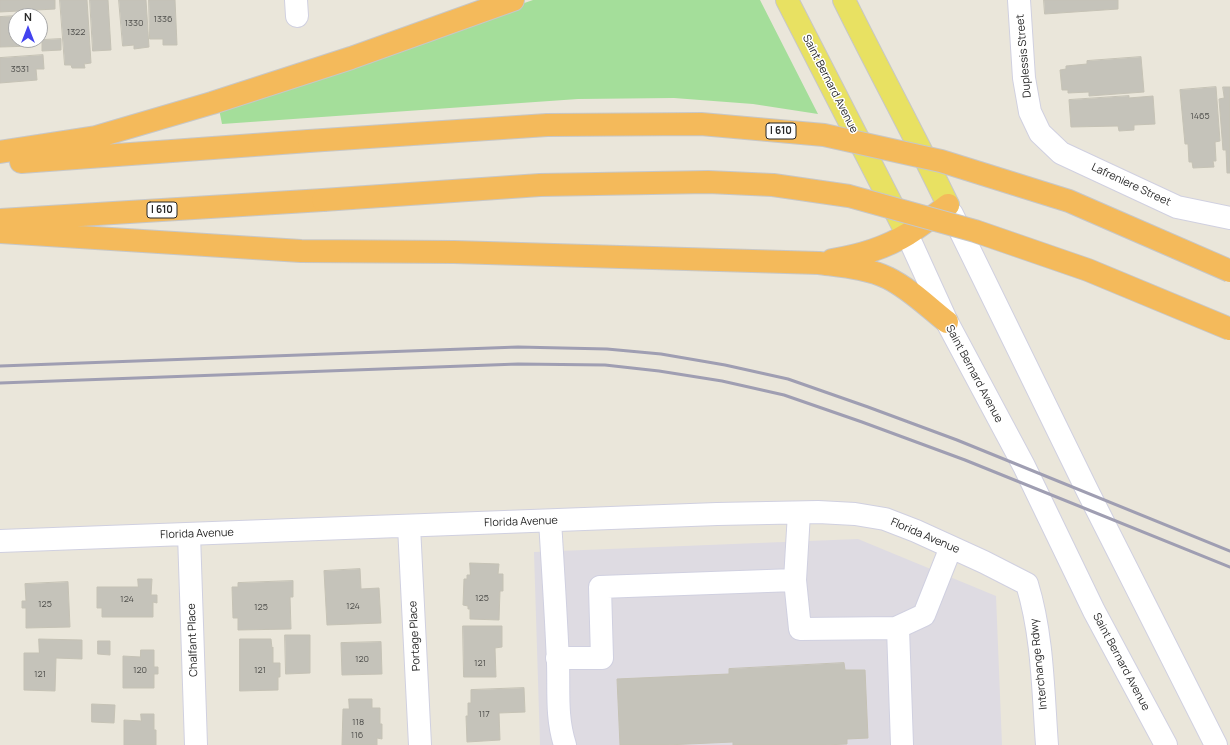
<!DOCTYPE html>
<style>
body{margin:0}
#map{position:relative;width:1230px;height:745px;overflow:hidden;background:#eae6da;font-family:Manrope,sans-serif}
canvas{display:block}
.north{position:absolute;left:8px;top:8px;width:40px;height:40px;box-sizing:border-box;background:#fff;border:1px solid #a9a9a9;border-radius:50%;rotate:0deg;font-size:11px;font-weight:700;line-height:16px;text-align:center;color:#282828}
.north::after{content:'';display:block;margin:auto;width:14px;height:18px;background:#4343ef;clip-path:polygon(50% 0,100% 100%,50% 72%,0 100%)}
</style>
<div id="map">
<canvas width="1230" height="745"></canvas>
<div class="north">N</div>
</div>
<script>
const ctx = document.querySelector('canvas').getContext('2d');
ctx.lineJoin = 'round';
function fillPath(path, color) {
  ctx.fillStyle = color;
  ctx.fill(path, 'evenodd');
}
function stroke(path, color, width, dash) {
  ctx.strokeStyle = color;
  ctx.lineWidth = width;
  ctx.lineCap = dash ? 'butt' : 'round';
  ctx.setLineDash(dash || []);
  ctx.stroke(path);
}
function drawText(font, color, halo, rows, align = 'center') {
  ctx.font = font + ' Manrope,sans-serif';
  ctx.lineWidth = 3;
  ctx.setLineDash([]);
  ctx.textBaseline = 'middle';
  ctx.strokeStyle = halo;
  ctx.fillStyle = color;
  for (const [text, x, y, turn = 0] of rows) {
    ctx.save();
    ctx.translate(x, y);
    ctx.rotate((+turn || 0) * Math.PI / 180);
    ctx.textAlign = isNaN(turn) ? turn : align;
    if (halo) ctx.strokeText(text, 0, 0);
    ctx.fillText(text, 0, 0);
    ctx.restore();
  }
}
const industrial = new Path2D(`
 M858 539 996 596 1002 745H540L534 552Z`);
const green = new Path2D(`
 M533 0H760L818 114 753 104 674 98 578 99 222 124 219 109Z`);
const building = new Path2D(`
 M0 0H55V9L0 12Z
 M60 0H87L91 63 84 64 85 68H72L71 65H65Z
 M90 0H108L111 50 93 51Z
 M119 0H146L149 47 134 49V45L123 46Z
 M149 0H175L177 45H163V39H150Z
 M1044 0H1118V9L1045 14Z
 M16 16V40H34V46L0 47V17Z
 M61 39V50L42 51V40Z
 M43 55 44 69H36L37 80 0 83V58Z
 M1141 57 1144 92 1089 96V92L1068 93V90H1062L1060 70 1066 69V66L1087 64V61Z
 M1216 87 1220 141 1215 142 1216 161H1213L1214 167 1193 168 1192 162H1189L1188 144H1185L1180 90Z
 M1223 87H1230V173H1227L1226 150H1223L1219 99 1224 98Z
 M1129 96V98L1153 96 1155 124 1134 125V130L1119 131 1118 126 1071 127 1069 100Z
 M470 563 499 564 498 574H503V591H500L499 620 470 619V609H468V606L463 605 464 579H467V575H470Z
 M360 569 361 589 379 588 381 623 327 625 324 571Z
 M138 579H152L151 595H157V603L153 602V617H102V608H97V587H138Z
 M293 581V597H290L291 629 238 630V618H233L232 587H238V583Z
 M68 582 70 627 26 628V608H22V601H26L25 584Z
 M463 626H502V647L495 648 496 677H464Z
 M285 635H310V673L286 674Z
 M39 639 82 640V659L56 658 55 691 24 690V653H39Z
 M240 639H271L272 648 273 647V663H280V677H278V690L240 691Z
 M98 641H110V655L98 654Z
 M381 642 382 674 342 675 341 643Z
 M141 650H154V667H158V674H154V688H123V656L140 657Z
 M844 663 845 670H865L868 738 847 739V744L824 745H733V742L666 745H620L617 679 729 674V669Z
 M524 688 525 712 499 713 500 740 467 742 466 716H468V703H471V690Z
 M349 699H372V708H380V724H382V739L377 738V745H342L343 709H349Z
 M92 704 115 705 114 723 92 722Z
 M141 714H154V730H156V745H124V720L141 721Z`);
const minor = new Path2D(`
 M296 0 297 16
 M1019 0 1024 78 1030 112 1040 133 1061 153 1177 207 1230 218
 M952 214 1088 492 1216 745
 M907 234 947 322 1024 466 1094 611 1166 745
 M550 521C553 568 556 615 558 663 559 691 556 717 565 745
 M409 526 420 745
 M189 534 196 745
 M0 541 717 514 818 512 855 514 885 519 916 531 984 562 1027 584C1043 636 1043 692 1047 745
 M795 580 799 513
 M896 628 924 615 951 547
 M557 658H602L600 587 795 580 800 629 898 628 902 745`);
const major = new Path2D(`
 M787 0 907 234
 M844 0C878 69 915 136 948 205`);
const highway = new Path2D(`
 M0 152 96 137 212 103 351 58 513 0
 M21 162 309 141
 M0 220 323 200
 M0 232 301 251 454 252 819 263C841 266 868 268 888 278 910 289 928 307 947 322
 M832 260C858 256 885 248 908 234 922 225 935 215 948 205`);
const rail = new Path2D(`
 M0 366 518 347 607 349 661 354 725 365 788 379 868 407 957 440 1230 551
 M0 383 518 364 605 365 659 371 722 381 784 395 862 422 965 460 1230 567`);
const highwayBridge = new Path2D(`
 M309 141 547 125 701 124 824 135 941 161 1069 201 1230 271
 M323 200 540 185 708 182 773 185 849 196 975 231 1088 270 1230 329`);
const numberNames = [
 ["1336",163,19],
 ["1330",134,23],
 ["1322",76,32],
 ["3531",20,69],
 ["1465",1200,116],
 ["125",482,598],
 ["124",127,599],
 ["125",45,604],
 ["124",353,606],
 ["125",261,607],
 ["120",362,659],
 ["121",480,663],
 ["120",140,670],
 ["121",260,670],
 ["121",40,674],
 ["117",484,714],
 ["118",358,722],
 ["116",357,735]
];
const shields = [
 [781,131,30],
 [162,210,30]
];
const shieldNames = [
 ["I 610",781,131],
 ["I 610",162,210]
];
const streetNames = [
 ["Duplessis Street",1024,56,-95],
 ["Saint Bernard Avenue",830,84,63],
 ["Lafreniere Street",1131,185,25],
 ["Saint Bernard Avenue",974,374,62],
 ["Florida Avenue",521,522,-2],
 ["Florida Avenue",197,534,-2],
 ["Florida Avenue",925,536,23],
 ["Portage Place",415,636,-93],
 ["Chalfant Place",193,640,-92],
 ["Saint Bernard Avenue",1121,662,62],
 ["Interchange Rdwy",1039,664,-96]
];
fillPath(industrial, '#dedbe2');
fillPath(green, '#a4de9a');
fillPath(building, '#c5c3ba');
stroke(building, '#c5c2b5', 1);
stroke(minor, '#d0d0e0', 24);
stroke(major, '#c7c7c7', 24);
stroke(highway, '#c7c7c7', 24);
stroke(minor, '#fff', 22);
stroke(major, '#e8e162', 22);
stroke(highway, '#f4ba5b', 22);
stroke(rail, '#9f9eb2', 3);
stroke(highwayBridge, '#c7c7c7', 24, []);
stroke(highwayBridge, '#f4ba5b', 22);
drawText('9px', '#4f4f4c', null, numberNames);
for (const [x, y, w] of shields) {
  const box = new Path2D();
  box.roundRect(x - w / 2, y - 8, w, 16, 3);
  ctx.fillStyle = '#fff';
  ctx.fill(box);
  stroke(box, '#282828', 1);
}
drawText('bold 10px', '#282828', null, shieldNames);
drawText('11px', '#282828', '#fff', streetNames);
</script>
